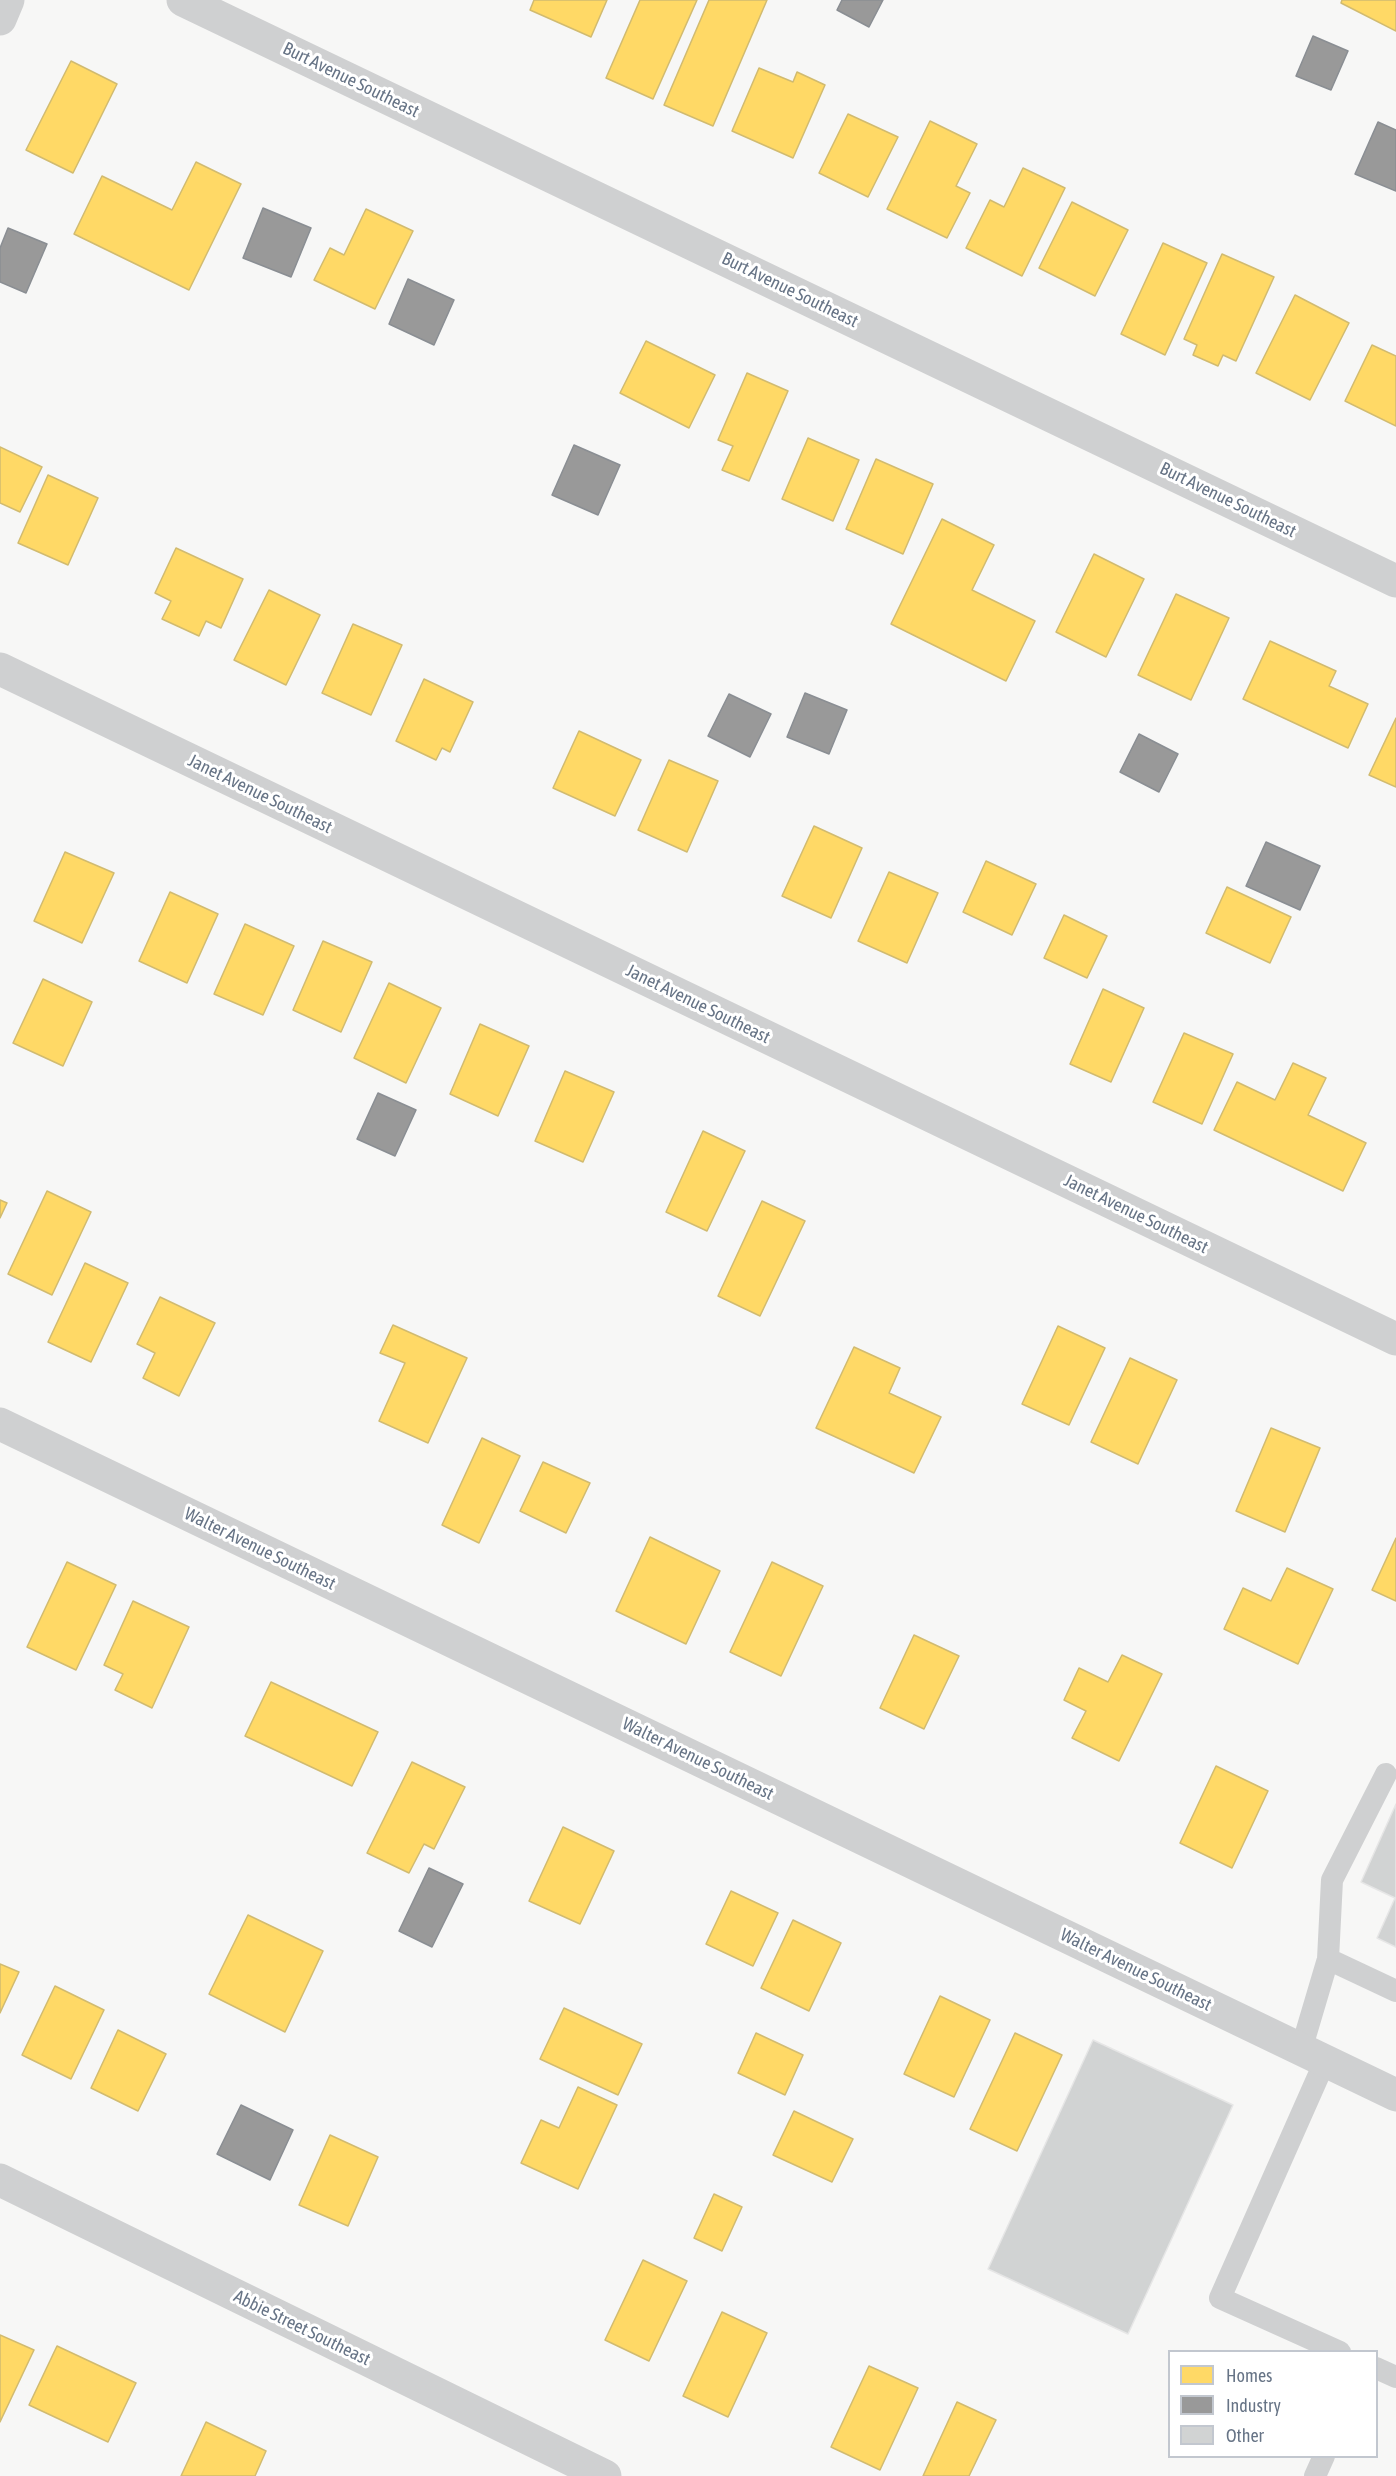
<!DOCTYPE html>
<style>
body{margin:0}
#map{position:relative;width:1396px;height:2476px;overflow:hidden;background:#f7f7f6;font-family:"Asap Condensed",sans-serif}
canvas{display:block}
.legend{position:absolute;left:1168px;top:2350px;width:210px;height:108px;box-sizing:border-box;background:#fff;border:2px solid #c2c7cf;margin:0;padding:8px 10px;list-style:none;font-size:18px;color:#677486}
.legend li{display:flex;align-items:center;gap:12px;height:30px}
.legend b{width:30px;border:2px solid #c2c7cf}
</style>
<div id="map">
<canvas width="1396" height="2476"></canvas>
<ul class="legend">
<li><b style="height:16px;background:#ffd966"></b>Homes</li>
<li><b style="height:16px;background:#999"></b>Industry</li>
<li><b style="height:16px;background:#d1d3d3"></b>Other</li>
</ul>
</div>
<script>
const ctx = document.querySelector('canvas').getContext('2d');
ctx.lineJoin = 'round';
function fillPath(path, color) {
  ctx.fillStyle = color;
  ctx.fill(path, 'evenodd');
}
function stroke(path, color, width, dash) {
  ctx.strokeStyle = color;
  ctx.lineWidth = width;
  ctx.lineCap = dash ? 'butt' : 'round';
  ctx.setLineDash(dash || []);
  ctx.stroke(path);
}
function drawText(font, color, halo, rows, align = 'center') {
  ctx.font = font + ' "Asap Condensed",sans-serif';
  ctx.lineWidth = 6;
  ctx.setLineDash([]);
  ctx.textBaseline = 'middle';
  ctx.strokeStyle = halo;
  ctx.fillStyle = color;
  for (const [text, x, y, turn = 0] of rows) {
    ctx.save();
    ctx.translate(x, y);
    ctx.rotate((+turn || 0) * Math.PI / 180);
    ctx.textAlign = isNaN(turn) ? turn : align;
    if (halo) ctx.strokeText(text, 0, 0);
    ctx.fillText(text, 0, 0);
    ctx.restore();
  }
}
const homes = new Path2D(`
 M534 0H607L591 37 530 10Z
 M640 0H697L653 99 606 78Z
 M709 0H767L713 126 664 105Z
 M1342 0H1396V31L1341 3Z
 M71 61 117 84 73 173 26 150Z
 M759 68 793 82 797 72 825 85 793 158 732 131Z
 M848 114 898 137 868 197 819 173Z
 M930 121 977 144 956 186 970 193 947 238 887 209Z
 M196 162 241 184 189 290 74 234 102 176 172 210Z
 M1023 168 1065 188 1022 276 966 248 990 200 1004 207Z
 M1072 202 1128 230 1095 296 1039 268Z
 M366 209 413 231 375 309 314 280 330 248 344 255Z
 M1163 243 1207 263 1165 355 1121 334Z
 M1222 254 1274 277 1236 361 1223 355 1218 366 1193 355 1197 345 1184 339Z
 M1295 295 1349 323 1310 400 1256 373Z
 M646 341 715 375 689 428 620 393Z
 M1372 345 1396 356V426L1345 401Z
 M747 373 788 391 749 481 722 470 733 446 718 440Z
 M808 438 859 460 833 521 782 499Z
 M0 447 42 467 20 512 0 503Z
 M876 459 933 484 903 554 846 529Z
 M48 475 98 498 68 565 18 543Z
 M942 519 994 545 972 590 1035 621 1006 681 891 624Z
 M176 548 243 579 221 628 206 621 199 636 162 619 171 601 155 593Z
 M1094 554 1144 579 1106 657 1056 632Z
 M269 590 320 615 286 685 234 660Z
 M1176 594 1229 618 1191 700 1138 675Z
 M353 624 402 645 371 715 322 693Z
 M1270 641 1336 671 1329 686 1368 704 1348 748 1243 699Z
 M424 679 473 702 450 752 442 748 436 760 396 741Z
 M1396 718V787L1369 775Z
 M579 731 641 760 615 816 553 788Z
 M669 760 718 781 687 852 638 830Z
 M814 826 862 848 831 918 782 896Z
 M65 852 114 873 82 943 34 921Z
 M986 861 1036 884 1012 935 963 912Z
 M889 872 938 893 907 963 858 941Z
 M1227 887 1291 917 1270 963 1206 933Z
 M170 892 218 914 187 983 139 961Z
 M1064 915 1107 936 1087 978 1044 958Z
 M245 924 294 946 263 1015 214 994Z
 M323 941 372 962 341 1032 293 1010Z
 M43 979 92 1002 63 1066 13 1043Z
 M389 983 441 1008 406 1083 354 1058Z
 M1103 989 1144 1008 1111 1082 1070 1064Z
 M480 1024 529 1046 498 1116 450 1094Z
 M1184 1033 1233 1054 1202 1124 1153 1102Z
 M1293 1063 1326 1078 1308 1115 1366 1143 1343 1191 1214 1130 1237 1082 1275 1100Z
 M565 1071 614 1092 583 1162 535 1141Z
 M703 1131 745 1151 707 1231 666 1212Z
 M47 1191 91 1212 52 1295 8 1274Z
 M0 1200 7 1203 0 1218Z
 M762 1201 805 1221 760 1316 718 1296Z
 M85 1263 128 1283 91 1362 48 1342Z
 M160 1297 215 1323 179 1396 143 1378 155 1353 137 1344Z
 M393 1325 467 1358 428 1443 379 1421 405 1363 380 1353Z
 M1058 1326 1105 1348 1069 1425 1022 1404Z
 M854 1347 900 1368 889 1393 941 1417 914 1473 816 1428Z
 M1130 1358 1177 1380 1138 1464 1091 1442Z
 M1271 1428 1320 1448 1285 1532 1236 1511Z
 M482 1438 520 1456 479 1543 442 1525Z
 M543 1462 590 1483 566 1533 520 1511Z
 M650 1537 720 1571 686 1644 616 1611Z
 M1396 1538V1601L1372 1590Z
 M67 1562 116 1585 76 1670 27 1647Z
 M772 1562 823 1586 781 1676 730 1652Z
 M1287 1568 1333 1589 1298 1664 1224 1629 1243 1588 1271 1601Z
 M133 1601 189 1627 152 1708 115 1690 123 1674 104 1665Z
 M914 1635 959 1656 924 1729 880 1708Z
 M1122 1655 1162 1674 1119 1761 1072 1738 1086 1711 1064 1700 1079 1668 1108 1682Z
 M271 1682 378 1732 352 1786 245 1736Z
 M412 1762 465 1787 434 1849 424 1844 409 1873 367 1853Z
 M1216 1766 1268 1791 1232 1868 1180 1843Z
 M563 1827 614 1851 580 1924 529 1901Z
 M731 1891 778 1913 753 1966 706 1944Z
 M248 1915 323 1951 285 2032 209 1994Z
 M793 1920 841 1943 809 2011 761 1988Z
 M0 1964 19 1972 0 2013Z
 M55 1986 104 2010 71 2079 22 2055Z
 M940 1996 990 2020 954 2097 904 2074Z
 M564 2008 642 2044 618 2095 540 2059Z
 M118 2030 166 2054 138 2111 91 2088Z
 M756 2033 803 2055 785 2095 738 2073Z
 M1015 2033 1062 2055 1017 2151 970 2129Z
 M578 2087 617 2105 578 2189 521 2163 541 2120 559 2128Z
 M794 2111 853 2139 832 2182 773 2155Z
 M330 2135 378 2157 348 2226 299 2205Z
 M714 2194 742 2207 722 2251 694 2238Z
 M643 2260 687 2281 649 2361 605 2340Z
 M722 2312 767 2333 728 2417 683 2396Z
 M0 2335 34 2350 0 2422Z
 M57 2346 136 2383 108 2442 29 2405Z
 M869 2366 918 2388 880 2470 831 2447Z
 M957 2402 996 2420 969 2476H923Z
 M206 2422 266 2451 255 2476H181Z`);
const industry = new Path2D(`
 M842 0H883L869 27 837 10Z
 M1313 36 1348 51 1331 90 1296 76Z
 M1378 122 1396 130V191L1355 174Z
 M263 208 311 228 291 277 243 258Z
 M8 228 47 244 26 293 0 282V248Z
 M408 279 454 300 434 345 389 324Z
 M574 445 620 465 598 515 552 495Z
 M805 693 847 710 829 754 787 737Z
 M729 694 771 714 750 757 708 736Z
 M1139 734 1178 754 1159 792 1120 772Z
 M1266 842 1320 866 1300 910 1246 886Z
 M378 1093 416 1110 395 1156 357 1139Z
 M429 1868 463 1884 432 1947 399 1931Z
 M241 2105 293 2130 270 2180 217 2154Z`);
const building = new Path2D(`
 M1396 1804V1947L1377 1938 1395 1898 1361 1882Z
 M1093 2040 1233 2105 1128 2334 988 2269Z`);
const service = new Path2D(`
 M1328 1959 1396 1991
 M1301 2050 1328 1959 1332 1880 1386 1774
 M1325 2061 1220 2298 1340 2352
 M1376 2368 1396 2377
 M1315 2476 1324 2456`);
const minor = new Path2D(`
 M183 0 1396 581
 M0 19 8 0
 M0 669 1396 1339
 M0 1424 1396 2095
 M0 2180 605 2476`);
const streetNames = [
 ["Burt Avenue Southeast",351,80,26],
 ["Burt Avenue Southeast",790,290,26],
 ["Burt Avenue Southeast",1228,500,26],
 ["Janet Avenue Southeast",260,794,26],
 ["Janet Avenue Southeast",698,1004,26],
 ["Janet Avenue Southeast",1136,1214,26],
 ["Walter Avenue Southeast",260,1549,26],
 ["Walter Avenue Southeast",698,1759,26],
 ["Walter Avenue Southeast",1136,1970,26],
 ["Abbie Street Southeast",302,2328,26]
];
fillPath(homes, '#ffd966');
stroke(homes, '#d1bb70', 1.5);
fillPath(industry, '#999');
stroke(industry, '#8a8e93', 1.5);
fillPath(building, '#d1d3d3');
stroke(building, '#e6e6e6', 1.5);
stroke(service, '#cfd0d1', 22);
stroke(minor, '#cfd0d1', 33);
drawText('18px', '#677486', '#fff', streetNames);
</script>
